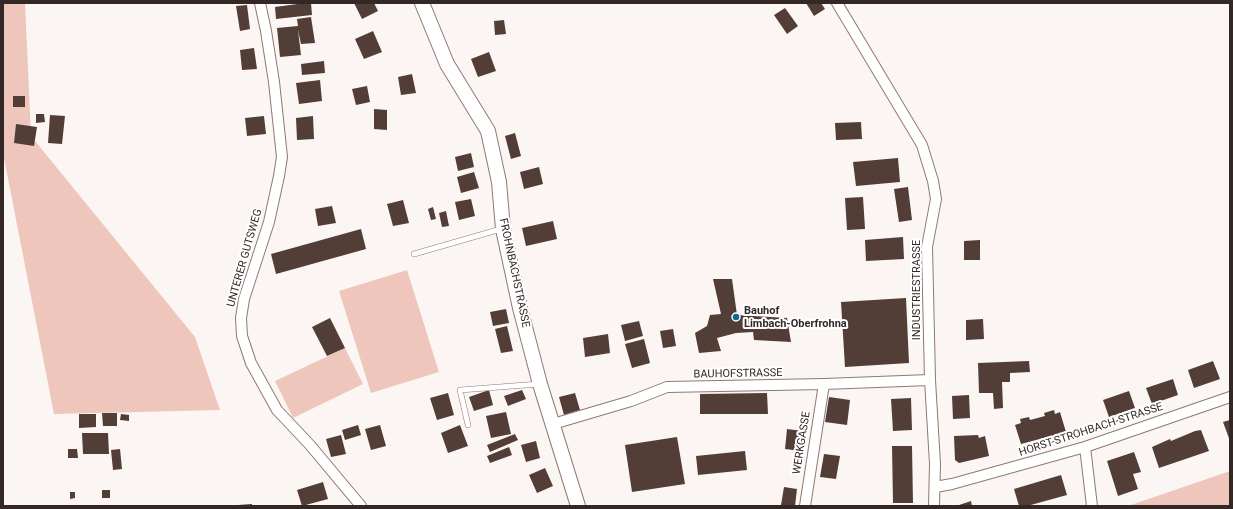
<!DOCTYPE html>
<style>
body{margin:0}
#map{position:relative;width:1233px;height:509px;overflow:hidden;background:#fbf6f4;font-family:Roboto,sans-serif}
canvas{display:block}
.frame{position:absolute;inset:0;border:4px solid #332826;pointer-events:none}
</style>
<div id="map">
<canvas width="1233" height="509"></canvas>
<div class="frame"></div>
</div>
<script>
const ctx = document.querySelector('canvas').getContext('2d');
ctx.lineJoin = 'round';
function fillPath(path, color) {
  ctx.fillStyle = color;
  ctx.fill(path, 'evenodd');
}
function stroke(path, color, width, dash) {
  ctx.strokeStyle = color;
  ctx.lineWidth = width;
  ctx.lineCap = dash ? 'butt' : 'round';
  ctx.setLineDash(dash || []);
  ctx.stroke(path);
}
function drawText(font, color, halo, rows, align = 'center') {
  ctx.font = font + ' Roboto,sans-serif';
  ctx.lineWidth = 4;
  ctx.setLineDash([]);
  ctx.textBaseline = 'middle';
  ctx.strokeStyle = halo;
  ctx.fillStyle = color;
  for (const [text, x, y, turn = 0] of rows) {
    ctx.save();
    ctx.translate(x, y);
    ctx.rotate((+turn || 0) * Math.PI / 180);
    ctx.textAlign = isNaN(turn) ? turn : align;
    if (halo) ctx.strokeText(text, 0, 0);
    ctx.fillText(text, 0, 0);
    ctx.restore();
  }
}
const green = new Path2D(`
 M3 3H25L31 136 195 337 220 410 54 414 3 153Z
 M407 270 439 372 371 393 339 291Z
 M345 348 363 384 293 418 275 381Z
 M1230 471V506H1128Z`);
const building = new Path2D(`
 M305 3H311L312 15 276 19 275 7Z
 M354 3H374L378 11 362 19Z
 M806 3H821L825 9 814 16Z
 M247 5 250 29 240 31 236 6Z
 M785 8 798 26 787 34 774 15Z
 M311 17 315 43 301 44 298 30 301 55 280 57 277 28 298 26 297 19Z
 M504 20 506 34 495 35 494 21Z
 M373 31 382 52 364 59 355 39Z
 M254 48 257 69 242 70 240 50Z
 M489 52 496 71 478 77 471 59Z
 M324 61 325 73 302 75 301 64Z
 M412 74 416 93 401 95 398 77Z
 M320 80 322 101 299 104 296 83Z
 M367 86 370 102 356 105 352 89Z
 M13 96H25V107H13Z
 M374 109 387 110V130L374 129Z
 M36 114H44L45 122 36 123Z
 M50 115 65 116 62 144 48 143Z
 M264 116 266 134 247 136 245 118Z
 M313 116 314 139 297 140 296 118Z
 M861 122 862 139 836 140 835 123Z
 M16 124 37 127 34 146 14 143Z
 M515 133 521 156 511 159 505 136Z
 M471 153 474 167 458 171 455 157Z
 M898 158 900 182 856 186 853 162Z
 M539 167 543 184 524 189 520 172Z
 M474 172 479 188 461 193 457 177Z
 M908 187 912 220 899 222 894 189Z
 M863 197 865 229 847 230 845 198Z
 M471 199 475 216 459 220 455 202Z
 M403 200 409 223 393 226 387 204Z
 M332 206 336 223 318 226 315 209Z
 M433 207 436 219 431 220 428 209Z
 M446 211 449 226 442 227 439 213Z
 M553 221 557 239 526 246 522 228Z
 M361 229 366 249 276 274 271 254Z
 M903 237 904 259 866 261 865 240Z
 M980 240V260H964V241Z
 M713 279H732L737 315 787 318 791 342 754 340 753 332 736 333 717 338 721 351 699 353 695 333 707 326 710 315 721 314Z
 M906 298 909 363 845 367 841 302Z
 M506 309 509 323 493 326 490 312Z
 M330 318 345 348 327 356 312 327Z
 M983 319 984 339 966 340V320Z
 M639 321 643 336 625 341 621 325Z
 M507 326 513 351 501 353 495 329Z
 M673 329 676 346 663 348 660 331Z
 M608 334 610 353 585 357 583 338Z
 M644 339 650 363 632 368 625 344Z
 M1029 361 1030 372 1010 373V382H1002L1003 408 994 409 993 393H979L978 363Z
 M1213 361 1220 379 1194 388 1188 370Z
 M1173 379 1178 395 1152 404 1146 388Z
 M489 390 493 405 474 411 469 397Z
 M522 390 526 399 508 406 504 396Z
 M1129 391 1135 408 1109 417 1103 400Z
 M448 393 454 415 437 420 430 398Z
 M575 393 580 410 564 415 559 397Z
 M767 393 768 414H700V394Z
 M969 395 970 418 953 419 952 396Z
 M829 397 850 400 847 425 825 422Z
 M911 398 912 430 893 431 891 399Z
 M1054 410 1055 414 1060 412 1066 432 1021 444 1015 425 1021 423 1020 419 1029 417 1030 420 1045 416 1044 413Z
 M506 412 511 434 491 438 486 416Z
 M102 413H117V426H103Z
 M79 414H96V427L79 428Z
 M121 414 129 415V421L120 420Z
 M1230 420V441L1223 422Z
 M358 425 361 435 345 440 342 430Z
 M380 425 386 446 371 450 365 429Z
 M460 425 468 446 448 453 441 433Z
 M787 429 803 431 801 451 785 449Z
 M1201 430 1209 451 1159 468 1152 447 1170 439 1171 441 1195 431Z
 M82 433H108L109 454H83Z
 M515 434 518 440 490 452 487 445Z
 M341 435 346 454 331 457 326 439Z
 M978 435 979 438 985 436 989 456 959 463 955 460 954 436Z
 M677 437 685 484 632 492 625 445Z
 M536 441 540 458 526 462 521 445Z
 M892 446H912L913 503H893Z
 M509 447 512 455 490 463 487 456Z
 M68 449H77L78 458H68Z
 M120 449 122 469 113 470 111 450Z
 M745 451 747 470 698 475 696 456Z
 M1134 452 1141 472 1133 474 1138 489 1118 496 1107 461Z
 M824 454 840 456 836 479 820 477Z
 M545 468 553 486 537 493 529 475Z
 M1061 475 1067 495 1027 506H1019L1014 489Z
 M323 482 328 499 302 506 297 490Z
 M784 487 797 489 795 506 781 505Z
 M102 490H110V498H102Z
 M70 492H75V498L70 499Z
 M971 501 972 506H956Z
 M252 504V506H239L238 505Z`);
const lane = new Path2D(`
 M414 254 501 229
 M468 425 460 390 539 384`);
const street = new Path2D(`
 M260 3 266 31 274 82 282 157 279 176 269 222 244 299 241 318 242 336 251 363 277 410 310 445 361 506
 M837 3 922 145 933 181 936 199 927 247 930 380 935 464 934 506
 M553 424 631 401 667 387 824 384 930 380
 M1085 447 1092 506
 M935 487 952 484 1085 447 1230 397
 M805 506 824 384`);
const secondary = new Path2D(`
 M422 3 447 64 488 131 499 182 503 229 520 308 540 384 578 506`);
const markers = [
 [736,317,4,"#136798"]
];
const streetNames = [
 ["UNTERER GUTSWEG",245,258,-74],
 ["FROHNBACHSTRASSE",514,273,78],
 ["INDUSTRIESTRASSE",917,290,-90],
 ["BAUHOFSTRASSE",738,374,-1],
 ["HORST-STROHBACH-STRASSE",1091,430,-18],
 ["WERKGASSE",802,443,-81]
];
const poiNames = [
 ["Bauhof",744,311],
 ["Limbach-Oberfrohna",744,324]
];
fillPath(green, '#efc6bc');
fillPath(building, '#533d37');
stroke(lane, '#917872', 6);
stroke(street, '#917872', 12);
stroke(secondary, '#917872', 16);
stroke(lane, '#fff', 5);
stroke(street, '#fff', 10);
stroke(secondary, '#fff', 14);
for (const [x, y, r, color] of markers) {
  const dot = new Path2D();
  dot.arc(x, y, r, 0, 2 * Math.PI);
  ctx.fillStyle = color;
  ctx.fill(dot);
  stroke(dot, '#fff', 1.5);
}
drawText('11px', '#332826', '#fff', streetNames);
drawText('bold 11px', '#332826', '#fff', poiNames, 'left');
</script>
